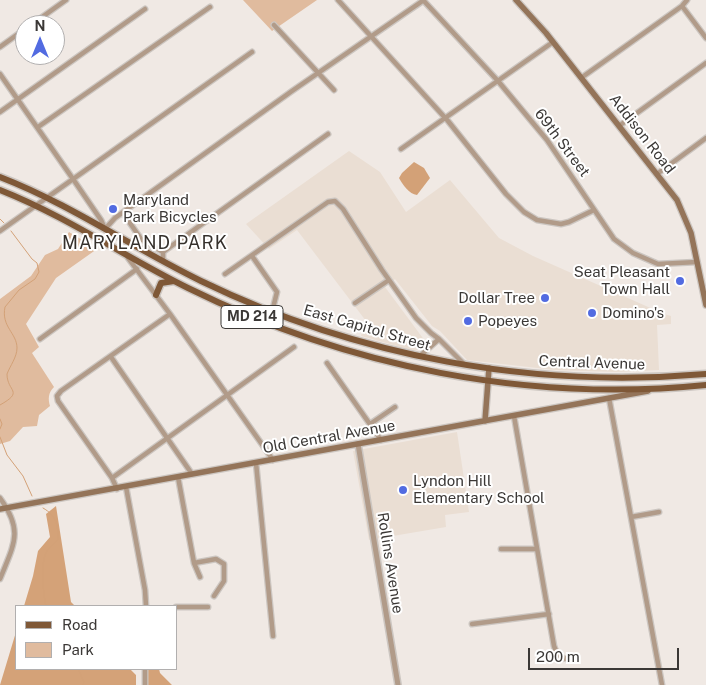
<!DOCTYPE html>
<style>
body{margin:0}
#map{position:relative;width:706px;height:685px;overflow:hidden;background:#f0e9e4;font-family:"Public Sans",sans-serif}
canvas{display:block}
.legend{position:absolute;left:15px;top:605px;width:162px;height:65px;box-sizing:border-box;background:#fff;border:1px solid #b1afaf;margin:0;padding:6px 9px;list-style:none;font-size:15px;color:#3b3836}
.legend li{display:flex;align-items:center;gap:10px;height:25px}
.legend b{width:25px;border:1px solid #b1afaf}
.north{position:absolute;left:15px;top:15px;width:50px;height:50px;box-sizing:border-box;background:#fff;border:1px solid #b1afaf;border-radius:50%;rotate:0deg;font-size:14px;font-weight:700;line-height:20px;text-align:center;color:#3b3836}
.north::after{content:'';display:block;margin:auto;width:18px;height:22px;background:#526be1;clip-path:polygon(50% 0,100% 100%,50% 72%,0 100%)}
.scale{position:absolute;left:528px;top:648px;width:151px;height:22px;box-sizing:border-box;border:2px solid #3b3836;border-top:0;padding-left:6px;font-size:15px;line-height:18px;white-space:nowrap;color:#3b3836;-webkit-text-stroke:4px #fff;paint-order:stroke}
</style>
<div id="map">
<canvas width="706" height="685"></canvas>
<ul class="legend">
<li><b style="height:6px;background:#7f5837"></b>Road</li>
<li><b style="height:14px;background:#e0bb9e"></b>Park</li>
</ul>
<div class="north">N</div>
<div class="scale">200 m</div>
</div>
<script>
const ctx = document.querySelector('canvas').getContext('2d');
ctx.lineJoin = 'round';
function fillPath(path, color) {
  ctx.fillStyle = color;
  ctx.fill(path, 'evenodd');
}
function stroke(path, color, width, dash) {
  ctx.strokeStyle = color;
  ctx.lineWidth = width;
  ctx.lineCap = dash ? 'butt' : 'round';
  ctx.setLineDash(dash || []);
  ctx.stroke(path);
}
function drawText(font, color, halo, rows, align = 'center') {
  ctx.font = font + ' "Public Sans",sans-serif';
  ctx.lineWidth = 4;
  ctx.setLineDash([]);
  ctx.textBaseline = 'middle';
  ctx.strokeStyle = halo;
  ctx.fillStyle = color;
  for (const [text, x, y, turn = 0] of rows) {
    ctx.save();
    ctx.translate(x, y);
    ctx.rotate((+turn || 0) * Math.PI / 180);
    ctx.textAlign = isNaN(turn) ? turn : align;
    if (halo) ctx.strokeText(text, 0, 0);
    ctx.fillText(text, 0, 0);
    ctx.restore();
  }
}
const built = new Path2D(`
 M349 151 380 172 406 212 450 180 499 238 533 256 664 314 671 316V324L657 325 659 370 616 372 555 370 467 360 440 331 432 326 395 279 385 287 425 341 422 347 418 350H411L361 336 366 321 297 230 269 249 246 224Z
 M457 432 469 512 445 515 446 527 369 540 353 451Z`);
const green = new Path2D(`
 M243 0H317L272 31Z
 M69 232 97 249 56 278 26 324 39 347 32 353 54 387C48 393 48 399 50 406L39 415 37 426 23 427 10 441 0 444V299L31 276 45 255 58 249Z`);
const forest = new Path2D(`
 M56 506 71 602 75 606H24L33 576 38 551 50 537 46 514Z
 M16 632V669H130L136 675V685H0Z
 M148 669H159L160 673 172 685H148Z`);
const water = new Path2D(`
 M414 162 424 168 430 178 417 195C409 194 403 185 399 178L402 173Z`);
const stream = new Path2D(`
 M0 219 4 223
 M0 405C25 391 7 392 7 374 10 366 17 357 17 348 17 333 1 327 5 307L19 290 35 279 39 272 37 263 32 259 11 231
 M0 419 2 424 0 429
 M0 437 7 455 23 476 32 496
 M43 508C57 516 58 525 58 540 53 545 47 548 45 555 41 565 43 595 46 606
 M78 669 84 682 83 685`);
const minor = new Path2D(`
 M338 0 448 121 506 194 524 212 537 220 561 224 569 222 594 210
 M423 0 498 81 547 140 614 239 633 253 658 264 697 262
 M682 6 706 38
 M31 25 66 0
 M274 25 334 90
 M0 47 25 29
 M0 74 73 179 101 220 105 229 115 218 292 91 424 0
 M581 78 682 6 687 0
 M0 112 145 9
 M619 126 706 63
 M38 127 210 7
 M401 149 553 42
 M657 174 706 138
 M123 213 141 239 163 252
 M0 231 252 52
 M252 256 277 292 269 324
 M128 258 170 314 273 460
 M163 260V252L328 134
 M225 274 328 202 335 201 343 209 382 270 416 318 431 333 439 339 464 364
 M355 303 389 280
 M40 339 137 269
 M420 356 439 339
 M111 357 192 474
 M327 363 381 440
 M609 398 662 685
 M514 416 554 646C557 656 563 660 573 659
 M370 424 395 407
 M256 463 273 636
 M178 477 194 563 200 577
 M112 478 294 347
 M126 487 145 590 146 606
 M117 489 112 478 58 401 57 396 61 391 170 314
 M0 498C24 531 14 544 0 579
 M631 517 659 512
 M501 549H537
 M194 563 216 559 224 564V581L214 596
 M176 607H208
 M472 624 549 614
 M145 685V669`);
const tertiary = new Path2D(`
 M358 444 398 685`);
const secondary = new Path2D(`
 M516 0 546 33 677 200 691 233 706 305
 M485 421 489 368
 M0 509 648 391`);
const primary = new Path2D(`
 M0 177C70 204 133 248 201 281 358 357 532 389 706 374
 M0 190C66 216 125 257 188 288 348 367 528 403 706 385
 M156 295 161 283 174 281`);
const markers = [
 [113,209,5,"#526be1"],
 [680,281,5,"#526be1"],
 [545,298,5,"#526be1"],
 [592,313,5,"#526be1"],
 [468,321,5,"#526be1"],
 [403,490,5,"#526be1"]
];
const shields = [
 [252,317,62]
];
const shieldNames = [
 ["MD 214",252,317]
];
const streetNames = [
 ["Addison Road",642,134,52],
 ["69th Street",562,143,53],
 ["East Capitol Street",367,328,16],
 ["Central Avenue",592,363,2],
 ["Old Central Avenue",329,437,-10],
 ["Rollins Avenue",390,563,81]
];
const poiNames = [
 ["Maryland",123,200],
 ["Park Bicycles",123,217],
 ["Seat Pleasant",670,272,"right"],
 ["Town Hall",670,289,"right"],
 ["Dollar Tree",535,298,"right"],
 ["Domino's",602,313],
 ["Popeyes",478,321],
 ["Lyndon Hill",413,481],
 ["Elementary School",413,498]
];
const quarterNames = [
 ["MARYLAND PARK",145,243]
];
fillPath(built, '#eaded3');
fillPath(green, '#e0bb9e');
fillPath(forest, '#d4a278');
fillPath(water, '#d3a177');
stroke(stream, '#d3a177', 1);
stroke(minor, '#ccc6c1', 7);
stroke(tertiary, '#ccc6c1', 8);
stroke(secondary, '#ccc6c1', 8);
stroke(primary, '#ccc6c1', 9);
stroke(minor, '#b19b89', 4.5);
stroke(tertiary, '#b19b89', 5);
stroke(secondary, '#947459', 5.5);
stroke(primary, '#7f5837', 6);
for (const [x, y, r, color] of markers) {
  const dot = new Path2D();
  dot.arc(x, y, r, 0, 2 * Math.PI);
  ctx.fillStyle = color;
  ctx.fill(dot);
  stroke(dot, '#fff', 2);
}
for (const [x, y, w] of shields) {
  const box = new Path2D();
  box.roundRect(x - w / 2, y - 11.5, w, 23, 4);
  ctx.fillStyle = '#fff';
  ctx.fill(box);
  stroke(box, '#3b3836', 1);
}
drawText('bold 14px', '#3b3836', null, shieldNames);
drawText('15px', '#3b3836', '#fff', streetNames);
drawText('15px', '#3b3836', '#fff', poiNames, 'left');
ctx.letterSpacing = '1px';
drawText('18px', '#35302c', '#fff', quarterNames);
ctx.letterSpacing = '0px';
</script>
